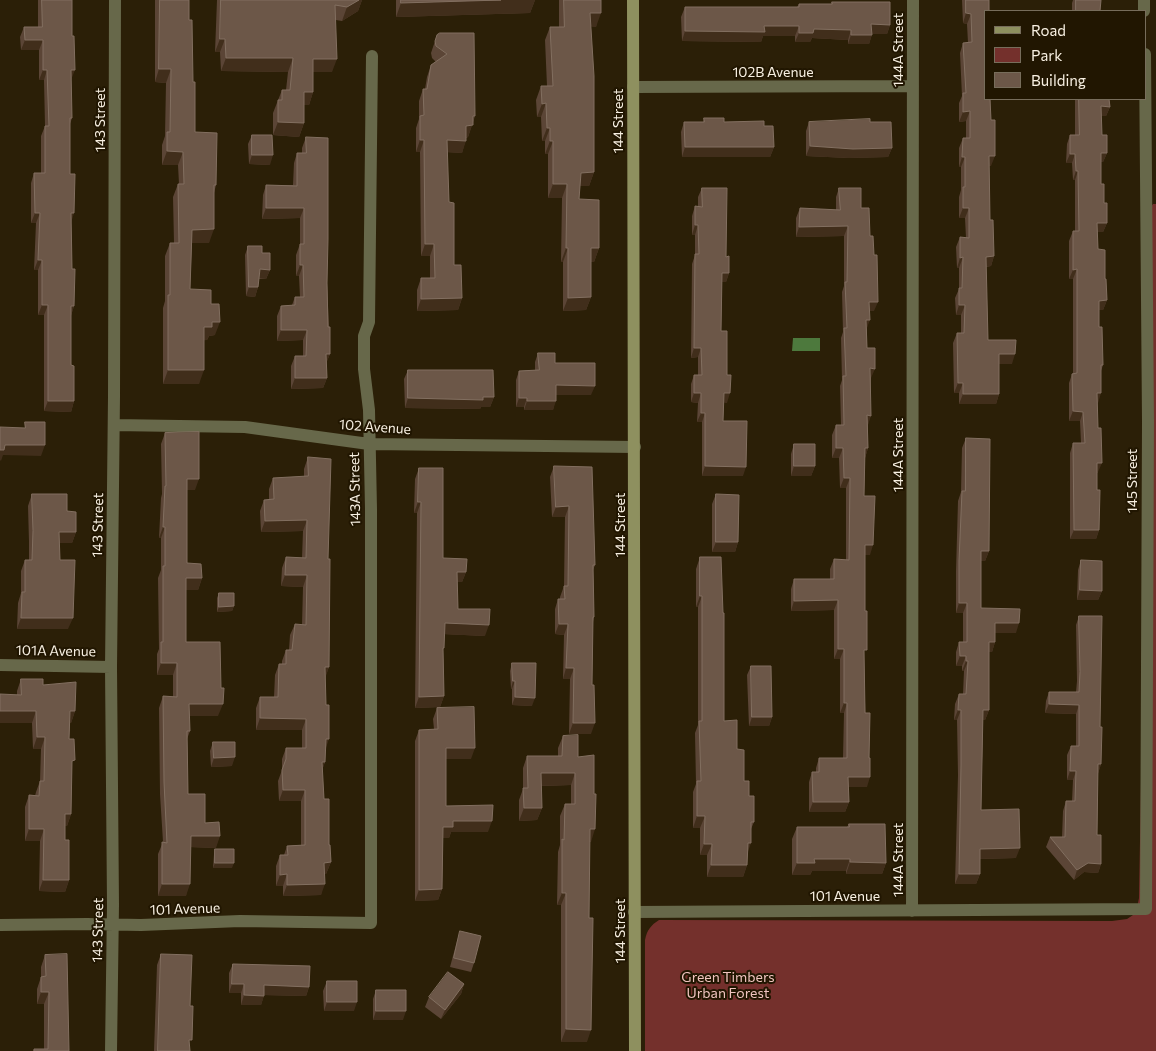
<!DOCTYPE html>
<style>
body{margin:0}
#map{position:relative;width:1156px;height:1051px;overflow:hidden;background:#2b1f07;font-family:Commissioner,sans-serif}
canvas{display:block}
.legend{position:absolute;left:984px;top:10px;width:162px;height:90px;box-sizing:border-box;background:#211601;border:1px solid #776d5b;margin:0;padding:6px 9px;list-style:none;font-size:15px;color:#f8f0e2}
.legend li{display:flex;align-items:center;gap:10px;height:25px}
.legend b{width:25px;border:1px solid #776d5b}
</style>
<div id="map">
<canvas width="1156" height="1051"></canvas>
<ul class="legend">
<li><b style="height:6px;background:#8e905f"></b>Road</li>
<li><b style="height:14px;background:#74302c"></b>Park</li>
<li><b style="height:14px;background:#6c5748"></b>Building</li>
</ul>
</div>
<script>
const ctx = document.querySelector('canvas').getContext('2d');
ctx.lineJoin = 'round';
function fillPath(path, color) {
  ctx.fillStyle = color;
  ctx.fill(path, 'evenodd');
}
function stroke(path, color, width, dash) {
  ctx.strokeStyle = color;
  ctx.lineWidth = width;
  ctx.lineCap = dash ? 'butt' : 'round';
  ctx.setLineDash(dash || []);
  ctx.stroke(path);
}
function drawText(font, color, halo, rows, align = 'center') {
  ctx.font = font + ' Commissioner,sans-serif';
  ctx.lineWidth = 4;
  ctx.setLineDash([]);
  ctx.textBaseline = 'middle';
  ctx.strokeStyle = halo;
  ctx.fillStyle = color;
  for (const [text, x, y, turn = 0] of rows) {
    ctx.save();
    ctx.translate(x, y);
    ctx.rotate((+turn || 0) * Math.PI / 180);
    ctx.textAlign = isNaN(turn) ? turn : align;
    if (halo) ctx.strokeText(text, 0, 0);
    ctx.fillText(text, 0, 0);
    ctx.restore();
  }
}
const green = new Path2D(`
 M1153 204H1156V1051H645V940C647 930 651 925 659 920L1112 921 1127 919 1136 913 1139 898 1151 207Z`);
const water = new Path2D(`
 M793 338H820V351H792Z`);
const street = new Path2D(`
 M1144 0V11
 M633 87 913 86
 M114 425 245 427 369 444 635 447
 M0 665 111 667
 M912 911 913 0
 M634 912 1146 909 1148 422 1145 54
 M0 925 87 924 141 925 240 921 371 923V509L369 410 364 369V336L369 322 372 56
 M111 1051 113 905 111 667 114 397 115 0`);
const secondary = new Path2D(`
 M633 0 635 1051`);
const wall = new Path2D(`
 M38 0H72L71 80 72 118 70 124V174L72 269 74 306 71 315V365L74 401 71 412 44 411V315H38V270H34L36 223H31V183L34 173H41V136L45 126 44 80H39V50H21L20 37 24 27H38Z
 M155 0H189V20L195 132 216 185 214 193 209 243H192L190 289 211 304 215 335 209 336 207 340H204L199 384H163V308L165 301V256L170 243H174L173 197 178 184H179L178 165H162V145L165 136 166 83 155 82Z
 M217 0H362L358 11 342 21 336 20 332 72H313V92L309 105H304V123L299 137 273 135V113L282 90H286L288 72 221 71 220 52H215Z
 M396 0H535L530 13 396 17Z
 M559 0H601L596 27 591 26 594 172 589 186H580L579 199 599 248 594 262H591V297L586 310 563 311V262H561L562 198H548V154H545V141H542L541 117H537L536 100 541 86H547L545 40 550 27H559Z
 M962 0H989L991 166H989L990 220 994 256 991 266 986 267 988 340 1012 364H999V394L996 404H959V393H954L953 343 957 333H961V315H956L955 298 959 289V268H957L956 247 960 237 966 238 965 218H959V197L961 190V167H959V148L963 138H966V121L959 122V103L962 96 960 53 963 43H968L967 24 963 23Z
 M1073 0H1101L1100 11H1072V3Z
 M832 2 890 25 887 34H872L869 44H848V40L812 38 810 42H795V36H763L761 42 682 41 681 17 685 7H797L799 4H831Z
 M440 33 475 116 468 137 466 138 462 153 447 152 449 202 454 265 462 298 458 310 417 311V290L421 278H430V256H421L420 152H416V128L419 119V101L423 89H425L427 77 431 65 436 62 432 58 431 53 437 35Z
 M1075 99H1109L1110 107 1106 116H1101L1102 135 1107 153 1103 162H1101V184L1107 223 1103 232H1097L1098 249 1105 279 1107 300 1103 310H1099V327L1103 365 1101 371 1098 403H1097L1098 472 1097 473V490L1099 530 1096 539H1070V453L1073 443H1081L1080 421H1069V383L1072 374 1073 373V279H1069V241L1073 231H1075V180H1073L1072 163H1066L1067 144 1070 135H1075Z
 M704 118 724 122 764 126 774 147 770 157H682L681 132 684 122H703Z
 M809 122H870L892 148 888 157 849 158 806 156V131Z
 M252 135 270 165 249 164 248 144Z
 M306 137 327 283 330 354 326 363 327 378 323 388 291 389V366L295 356H303V340L277 341V316L281 306 292 305 295 297H300L299 276H296V255L300 244V218L262 219 263 195 266 185H293L294 163 297 153H302V148Z
 M702 188 726 257 729 273 726 282H722L721 331 727 403 724 402 723 421 743 476H702V422H697L698 403 691 402V384L694 375H698V357L691 358 692 264 695 255V235H692V216L695 206H698V197Z
 M839 188 861 208 874 311H869L867 328V348L871 378 868 425V448L865 458 864 496 870 555H865L864 657 867 787H848L849 802 845 812H809V782L812 772H816V768L819 758H843L844 713H840V659H834V610L791 611V589L794 579H830V569L834 559 846 560V488H840L839 458H832V435L836 425H841L840 386 842 380 841 338 843 332 842 292 844 286V236L796 237V218L800 208 836 210V197Z
 M248 246 262 253 270 270 266 279H259L258 287 255 297 246 296 245 255Z
 M538 353 555 363 591 395H556L553 410H524V407H516V380L519 371 535 370V362Z
 M408 370 494 397 490 407H481L480 409 405 408 404 379Z
 M165 433 195 490H187V563L202 578 198 590H186V642L218 716H189L190 731 187 739 188 794 205 823 216 848 191 847 186 896H158V854L163 842 160 794 159 708 163 696 173 697V675H157V654L159 649 158 578 161 570V538H159L161 498 162 494 161 444Z
 M966 438 989 551 985 561H981V608L1016 633H995V642L992 652H989V710L985 720H983L981 810 1016 858 980 859V874L976 884H955L958 775 957 720H954L955 704 959 694H963L964 671H962V666H956V652L959 642H963V613H956V571L958 501 961 492 962 448Z
 M794 444 815 466 811 476H791V454Z
 M308 457 328 559 329 667 325 677V762L322 770 324 799 331 862 326 874H325L321 895 283 896V886H276V866L280 855H284L287 846 301 845V801H279L278 781 282 770V759L286 748H302V730H256V708L260 697H274L275 675 279 664H282V661L286 650H289L290 635 295 624 302 625 303 587 281 586 282 568 286 557 302 558 303 531 261 532 260 511 264 500H269V489L273 478 304 477V469Z
 M554 466 595 565 593 570 594 617 593 622 591 734H569L570 679H563L564 635 555 634V609L558 599H560V597L564 586 565 517H552L550 477Z
 M419 468 443 558 466 572 462 582H457L458 609 485 636 444 634 443 651 444 696 440 707 415 708 417 513H414L415 479Z
 M32 494 67 511 76 532 72 543H59L60 560 68 629H17L18 603 21 593V571L25 560H29V542L28 506Z
 M716 494 738 542 735 552H712V504Z
 M700 557 724 721 737 749 744 781 749 796 754 822 751 829 747 853V865L743 877H707V855H700V828H693V792L696 784 695 733 698 725V607H696V569Z
 M1081 560 1102 591 1098 600H1077L1078 570Z
 M219 593 234 606 232 611 217 612V598Z
 M1079 616 1100 727 1101 764 1098 773 1097 835 1101 864 1098 873 1084 872 1074 880 1046 847 1050 837H1062L1063 811 1066 801H1072L1073 780H1067V755L1071 746H1076V714L1045 713 1046 701 1049 692H1076L1077 681 1076 625Z
 M512 663 532 706 512 705V689H511L510 671Z
 M751 666 772 717 769 726H749L747 675Z
 M21 679 43 685 75 711 71 723H70L69 739 72 768 71 814 67 826H65V840L69 880 65 892 39 891 40 841H25V807L29 795 35 796 36 792 40 781 41 749H33L32 723 17 695V691Z
 M437 708 471 759H446V806L488 832H451L449 838H443L442 889 438 900 415 901V741L419 730 434 729 433 719Z
 M563 736 578 757 591 842H589L587 1042H561V905H557L558 852 560 845V816L565 804H571V785L541 786 542 808 537 820 519 821V800L523 789V768L527 756H558V748Z
 M213 742 232 766 211 767 210 751Z
 M849 824 886 863 882 874H846V871H812L810 875H792V839L797 827H847Z
 M215 849 232 868H213L214 854Z
 M460 931 474 963 471 972 450 967 457 941Z
 M161 954 189 1048 190 1051H154L157 965Z
 M45 955 69 1051H33L34 1049H44V1004H37V989L41 977V967Z
 M233 964 309 987 306 996 264 995 261 1005H241V993H229V973Z
 M327 981 354 1011H324L323 991Z
 M464 984 461 994 441 1019 425 1007 429 997Z
 M376 990 403 1020H373V999Z`);
const shadedWall = new Path2D(`
 M359 0H362L358 11 342 21 347 7Z
 M501 0H535L530 13 396 17 401 3Z
 M590 13H601L596 27 585 26Z
 M966 13 971 14 967 24 963 23Z
 M871 24 890 25 887 34H868Z
 M764 26H799L795 36H763L761 42 682 41 685 31Z
 M814 29 851 30 848 40 812 38 810 42H795L799 33Z
 M851 35H872L869 44H848Z
 M220 39H225L220 52H215Z
 M25 40H43L39 50H21Z
 M226 58H293L288 72 221 71Z
 M313 59H337L332 72H309Z
 M159 69H171L166 83 155 82Z
 M43 70H47L44 80H39Z
 M71 70H75L71 80Z
 M304 92H313L309 105H299Z
 M546 103 541 117H537L542 104Z
 M1101 106 1110 107 1106 116H1098Z
 M970 111 966 121 959 122 963 112Z
 M473 116H475L468 137 461 138 466 126Z
 M278 122 304 123 299 137 273 135Z
 M547 128H550L545 141H542Z
 M420 140H424L420 152H416Z
 M447 140 466 141 462 153 443 152Z
 M550 141H553L548 154H545Z
 M810 146 892 148 888 157 849 158 806 156Z
 M685 147H774L770 157H682Z
 M167 151 183 152 178 165H162Z
 M1101 153H1107L1103 162H1098Z
 M1070 154H1075L1072 163H1066Z
 M252 155H273L270 165 249 164Z
 M989 156H995L991 166H985Z
 M962 157H965L961 167H959Z
 M1076 171H1078L1075 180H1073Z
 M594 172 589 186H577L581 173Z
 M553 184H567L562 198H548Z
 M266 208H304L300 218 262 219Z
 M963 208H969L965 218H959Z
 M35 213H40L36 223H31Z
 M71 213H74L71 223Z
 M1097 223H1107L1103 232H1093Z
 M695 225H698L695 235H692Z
 M848 226 844 236 796 237 799 227Z
 M214 229 209 243H187L192 230Z
 M425 244H434L430 256H421Z
 M566 248H568L563 262H561Z
 M591 248H599L594 262H586Z
 M994 256 991 266 982 267 986 257Z
 M963 257 959 268H957L960 258Z
 M38 260H42L38 270H34Z
 M300 265H303L299 276H296Z
 M260 269 270 270 266 279 256 278Z
 M1077 269 1073 279H1069L1073 270Z
 M722 273H729L726 282H719Z
 M249 287H258L255 297 246 296Z
 M591 297 586 310 563 311 568 298Z
 M462 298 458 310 417 311 421 299Z
 M1107 300 1103 310H1095L1099 301Z
 M869 302H878L874 311H866Z
 M42 305H48L44 315H38Z
 M959 305H965L961 315H956Z
 M71 306H74L71 316Z
 M866 320H870L866 330Z
 M212 322H220L215 335 209 336 207 340 199 341 204 327Z
 M281 330H307L303 340 277 341Z
 M694 348H701L698 357 691 358Z
 M326 354H330L326 364Z
 M999 354H1015L1012 364H996Z
 M870 368 875 369 871 378Z
 M168 370H204L199 384H163Z
 M295 378H327L323 388 291 389Z
 M958 383H963L959 393H954Z
 M556 385 595 386 591 395H553Z
 M694 393H701L698 403 691 402Z
 M724 393H730L727 403 721 402Z
 M1097 393H1101L1098 403 1093 402Z
 M963 394H999L996 404H959Z
 M483 397H494L490 407H481L480 409 405 408 408 398Z
 M519 398H527L524 407H516Z
 M48 401H74L71 412 44 411Z
 M527 401H556L553 410H524Z
 M1073 411 1083 412 1080 421H1069Z
 M701 413H705L702 422H697Z
 M867 415 871 416 868 425Z
 M5 445H45L41 456 3 455 1 461 0 460V450Z
 M836 448H843L839 458H832Z
 M865 448H868L865 458Z
 M1097 463H1102L1098 472 1093 473Z
 M705 466 746 467 743 476H702Z
 M794 466H815L811 476H791Z
 M844 478H850L846 488H840Z
 M187 479H199L195 490H183Z
 M418 502H421L417 513H414Z
 M569 506 565 517H552L556 507Z
 M307 520 303 531 261 532 265 521Z
 M163 527H165L161 538H159Z
 M1074 530H1099L1096 539H1070Z
 M59 532H76L72 543H55Z
 M716 542H738L735 552H712Z
 M865 545H873L870 555H862Z
 M981 551H989L985 561H977Z
 M457 572H466L462 582H453Z
 M285 575H307L303 587 281 586Z
 M186 578H202L198 590H182Z
 M1080 590 1102 591 1098 600H1077Z
 M700 596H702L698 607H696Z
 M838 600 834 610 791 611 794 601Z
 M959 603H967L963 613H956Z
 M234 606 232 611 217 612 219 607Z
 M21 618H73L68 629H17Z
 M445 623 489 625 485 636 441 634Z
 M995 623H1019L1016 633H991Z
 M559 624H568L564 635 555 634Z
 M989 642H995L992 652H985Z
 M838 649H844L840 659H834Z
 M960 656H966L962 666H956Z
 M966 661H968L964 671H962Z
 M161 663H177L173 675H157Z
 M325 667H329L325 679Z
 M566 668H574L570 679H563Z
 M513 681H515L512 689H511Z
 M444 696 440 707 415 708 419 697Z
 M515 697 535 698 532 706 512 705Z
 M844 703H847L844 713H840Z
 M189 704H223L218 716H184Z
 M1049 704 1079 705 1076 714 1045 713Z
 M958 710H961L957 720H954Z
 M983 710H989L985 720H979Z
 M0 711H36L32 723H0Z
 M70 711H75L71 723H66Z
 M752 717H772L769 726H749Z
 M260 718 306 719 302 730H256Z
 M573 723H595L591 734H569Z
 M37 737H45L41 749H33Z
 M326 739H329L325 751Z
 M446 748H475L471 759H442Z
 M235 757 232 766 211 767 214 758Z
 M322 762H325L321 773Z
 M1098 764H1101L1098 774Z
 M1070 771H1076L1073 780H1067Z
 M541 773H575L571 785 536 786Z
 M848 777H870L867 787H845Z
 M283 790H305L301 801H279Z
 M813 802H849L845 812H809Z
 M524 808H542L537 820 519 821Z
 M65 814H71L67 826H61Z
 M697 816H705L700 828H693Z
 M453 821H492L488 832H451L449 838H439L443 827Z
 M29 829H44L40 841H25Z
 M590 829H595L591 842 585 841Z
 M191 836H220L216 848 186 847Z
 M748 843H751L747 855Z
 M704 844H712L707 855H700Z
 M1020 848 1016 858 976 859 980 849Z
 M814 859H850L846 871H812L810 875H792L797 863Z
 M331 862 326 874H320L324 863Z
 M850 862 886 863 882 874H846Z
 M215 863H234L232 868H213Z
 M1088 863 1101 864 1098 873 1084 872 1074 880 1077 870Z
 M711 865H747L743 877H707Z
 M287 874 283 886H276L280 875Z
 M959 874H980L976 884H955Z
 M43 880H69L65 892 39 891Z
 M162 884H190L186 896H158Z
 M325 884 321 895 283 896 287 885Z
 M442 889 438 900 415 901 419 890Z
 M562 893H566L561 905H557Z
 M232 984H244L241 993H229Z
 M464 984 461 994 441 1019 445 1010Z
 M264 985 309 987 306 996 261 995Z
 M41 992H49L44 1004H37Z
 M244 995 264 996 261 1005H241Z
 M327 1002H357L354 1011H324Z
 M376 1011H406L403 1020H373Z
 M566 1029 591 1030 587 1042H561Z`);
const building = new Path2D(`
 M42 0H72V36H74L75 70H71L72 118H70V174H75L74 213H71L72 269H75L74 306H71V365L74 366V401H48V305H42V260H38L40 213H35L34 173H45V126H49L47 70H43V40H25L24 27H42Z
 M160 0H189V20H192L193 82H195V132L217 133 216 185H214V229L192 230 190 289 211 290V304H219L220 322H212V327H204V370H168V295H170V243H179L178 184H184L183 152 167 151V132H170L171 69H159Z
 M221 0H359L347 7 335 5 337 59H313V92H304V123L278 122V100H282V90H290L293 58H226L225 39H220Z
 M401 0H501L401 3Z
 M564 0H601V13H590L594 76V172L581 173 579 199 599 200V248H591V297L568 298V248H566L567 184H553V141H550V128H547L546 103 542 104 541 86H553L550 27H564Z
 M966 0H989V11H985V99H990L991 120H995V156H989L990 220H993L994 256 986 257 988 340H1016L1015 354H999V394H963V383H958L957 333H964L965 305H959V288H962L963 257 960 258V237L969 238V208H963V187H965V157H962L963 138H970V111L963 112V93H966L963 43 972 42 971 14 966 13Z
 M1076 0H1101L1100 11H1076Z
 M832 2H890V25L871 24 872 35H851V30L814 29 813 33H799V26H764L765 32 685 31V7H799V4H832Z
 M440 33H474L475 116H473V125L466 126V141L447 140 449 202 454 203V265H461L462 298 421 299V278H435L434 244H425L424 140H420V116L424 115 423 89H427L431 65 447 54 436 46 435 41 437 35Z
 M1079 99H1109L1110 107 1101 106 1102 135H1107V153H1101V184H1104V203H1107V223H1097L1098 249 1105 250V279H1106L1107 300 1099 301V327H1102L1103 365H1101V393H1097L1098 428H1101L1102 463H1097V490H1100L1099 530H1074L1073 443H1085L1083 412 1073 411 1072 374 1077 373V269L1073 270V231H1079L1078 171H1076L1075 154H1070V135H1079Z
 M704 118H724V122L764 121V126H773L774 147H685L684 122H704Z
 M870 119V122H891L892 148 853 149 810 146 809 122Z
 M252 135H272L273 155H252Z
 M306 137 328 138V239L327 283 328 327H330V354H326L327 378H295V356H306L307 330H281V306L295 305V297H304L303 265H300V244H304V208H266V185L297 186V153H306Z
 M702 188H727L726 257 729 256V273H722L721 331H727V375H731L730 393H724L723 421H747L746 467 705 466V413H701V393H694V375H702L701 348H694L695 254H699L698 225H695V206L702 207Z
 M839 188H861V208H869L870 236H873L874 255H877L878 302H869L870 320H866L867 348H875V369L870 368 871 416 867 415 868 448H865L864 496H875L873 545H865V611H867V650H864L865 713H870L869 758H870V777H848L849 802H813L812 772H819V758H847V703H844V649H838V600L794 601V579H834V559L849 560 850 478H844L843 448H836V425H844L843 376H846L844 328H847L845 282H847L848 226 799 227 800 208 840 210Z
 M248 246H262V253H270V270L260 269 258 287H249Z
 M538 353H555V363H595V386L556 385V401H527V398H519V371L539 370Z
 M408 370H493L494 397H483V400L408 398Z
 M25 422H45V445H5L4 450H0V427L25 428Z
 M199 432V479H187V563L201 564 202 578H186V642H220L221 688H224L223 704H189L190 731H187L188 794H205V823L219 822 220 836H191L190 884H162V842L167 843 164 782 163 696 177 697V663H161V642H163V566H165V527H163L165 486H166L165 433Z
 M966 438 990 439 989 551H981V608L1020 609 1019 623H995V642H989V710H983L981 810 1019 809 1020 848 980 849V874H959L961 765V710H958L959 694H966L968 661H966V656H960L959 642H967V603H959V561L962 491H965Z
 M794 444H815V466H794Z
 M308 457 331 459 328 559H330L329 667H325L326 705H329V739H326L325 762H322L324 799H329V845H330L331 862 324 863 325 884 287 885V874L280 875V855H288L287 846 305 845V790H283L282 770 286 759V748H306V719L260 718V697H278L279 664H286V650H292L295 624 306 625 307 575H285L286 557 306 558 307 520 265 521 264 500 274 499 273 478 308 476Z
 M554 466 592 467 595 565H593L594 617H593L592 685H594L595 723H573L574 668H566L568 624H559L558 599H565L564 586H568L569 506 556 507Z
 M419 468H443V558L467 559 466 572H457L458 609H490L489 625 445 623 444 648H443L444 696 419 697 421 502H418Z
 M32 494H67V511L76 512V532H59L60 560H75L73 618H21L22 592H25V560H32L33 531Z
 M716 494 739 495 738 542H716Z
 M700 557H721L723 613H724V721L737 720V749L744 750V781H749V796H754V822H751V843H748L747 865H711L712 844H704L705 816H697V781H701L699 721H702V596H700Z
 M1081 560 1102 561V591L1080 590Z
 M219 593H234V606L219 607Z
 M1079 616H1102L1100 727H1102L1101 764H1098L1097 835H1101V864L1088 863 1077 870 1050 837H1065L1066 801H1075L1076 771H1070L1071 746H1079V705L1049 704V692H1079L1080 672Z
 M512 663H536L535 698 515 697V681H513Z
 M751 666H771L772 717H752Z
 M21 679H43V685L76 682 75 711H70L69 739H74L75 760 72 761 71 814H65V840H69V880H43L44 829H29V795L39 796 40 781H44L45 737H37L36 711H0V694L21 695Z
 M474 707 475 748H446V806L493 805 492 821H453V827H443L442 889 419 890V730L438 729 437 708Z
 M578 735V757L594 755V794H596L595 829H590L589 918H593L591 1030 566 1029V893H562V839L564 840 565 804H575V773H541L542 808H524L523 788H528L527 756H562L563 736Z
 M213 742H235V757L214 758Z
 M849 824H885L886 863 850 862V859H814L815 863H797V827H849Z
 M215 849H234V863H215Z
 M460 931 481 936 474 963 454 958Z
 M67 954 69 1051H34V1049H48L49 992H41V977L46 976 45 955Z
 M161 954 192 955 190 1006H193L192 1040H189L190 1051H158Z
 M233 964 310 966 309 987 264 985V996L244 995V984H232Z
 M448 972 464 984 445 1010 429 997Z
 M327 981H357V1002H327Z
 M376 990H406V1011H376Z`);
const streetNames = [
 ["144A Street",898,50,-90],
 ["102B Avenue",773,72],
 ["143 Street",100,120,-90],
 ["144 Street",618,121,-90],
 ["102 Avenue",375,427,4],
 ["144A Street",898,455,-90],
 ["145 Street",1132,481,-90],
 ["143A Street",355,489,-91],
 ["143 Street",98,525,-89],
 ["144 Street",620,525,-90],
 ["101A Avenue",56,651,1],
 ["144A Street",898,860,-90],
 ["101 Avenue",845,896],
 ["101 Avenue",185,909,-2],
 ["143 Street",98,930,-89],
 ["144 Street",620,931,-90]
];
const parkNames = [
 ["Green Timbers",728,977],
 ["Urban Forest",728,993]
];
fillPath(green, '#74302c');
fillPath(water, '#4d793d');
stroke(street, '#67684a', 12);
stroke(secondary, '#8e905f', 12);
fillPath(wall, '#5b4536');
fillPath(shadedWall, '#412e1b');
fillPath(building, '#6c5748');
stroke(building, '#826f60', 1);
drawText('14px', '#f8f0e2', '#211601', streetNames);
drawText('14px', '#f0c4bf', '#211601', parkNames);
</script>
